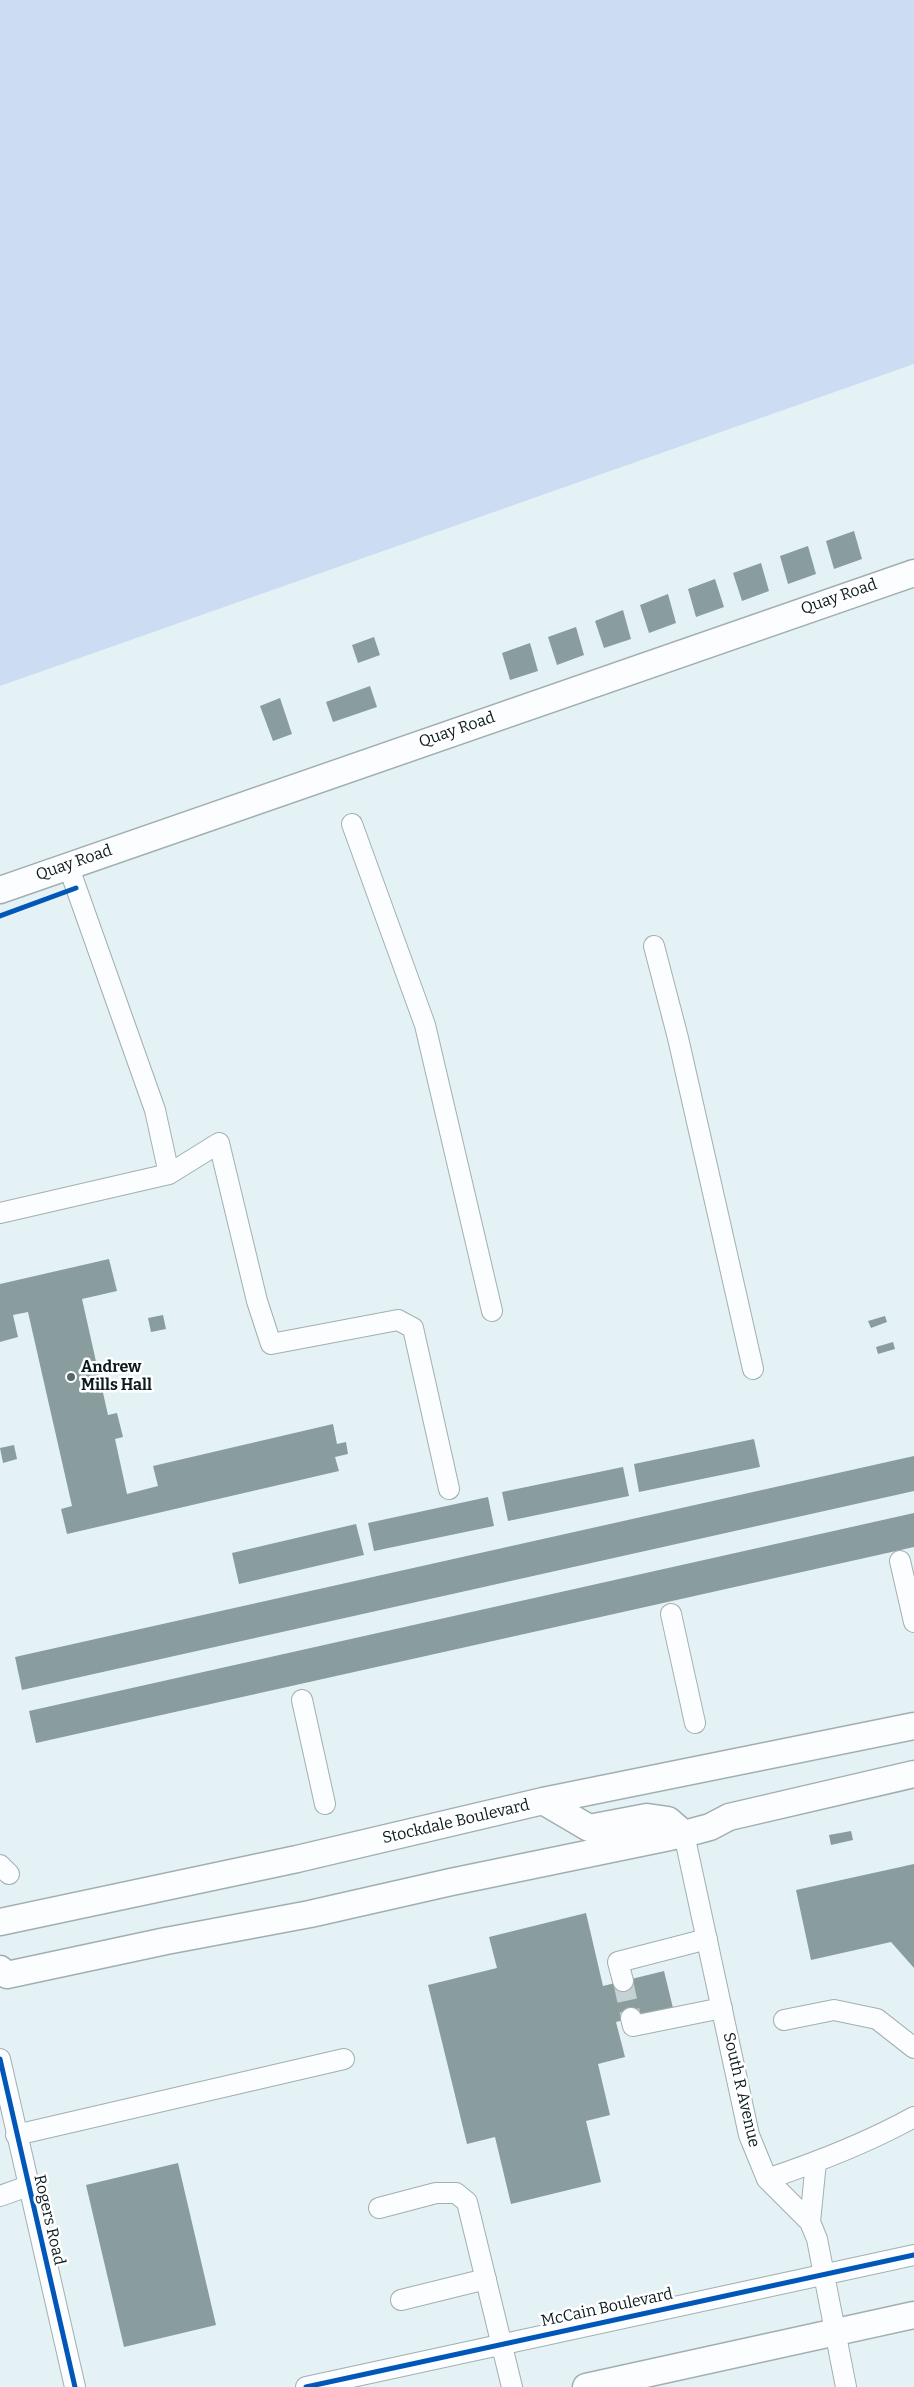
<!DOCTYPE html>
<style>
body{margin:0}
canvas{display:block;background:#e4f1f5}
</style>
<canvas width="914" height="2387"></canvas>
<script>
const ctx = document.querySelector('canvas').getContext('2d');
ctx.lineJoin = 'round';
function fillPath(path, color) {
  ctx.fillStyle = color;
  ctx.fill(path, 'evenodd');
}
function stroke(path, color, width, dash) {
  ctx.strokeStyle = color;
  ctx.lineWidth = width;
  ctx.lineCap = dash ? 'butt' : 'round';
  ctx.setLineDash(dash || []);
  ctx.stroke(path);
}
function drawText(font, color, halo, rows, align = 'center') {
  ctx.font = font + ' Bitter,serif';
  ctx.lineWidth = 5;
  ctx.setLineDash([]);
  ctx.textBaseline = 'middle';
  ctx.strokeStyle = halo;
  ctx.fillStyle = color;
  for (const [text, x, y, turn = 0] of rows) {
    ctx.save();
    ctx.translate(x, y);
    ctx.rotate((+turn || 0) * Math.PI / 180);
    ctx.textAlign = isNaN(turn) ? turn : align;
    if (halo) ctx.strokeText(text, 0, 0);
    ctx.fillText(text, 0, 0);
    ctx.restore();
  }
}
const water = new Path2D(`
 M0 0H914V364L0 686Z`);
const building = new Path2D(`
 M854 531 862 559 834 569 826 541Z
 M808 546 816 574 788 584 780 556Z
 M761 563 769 591 742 601 733 573Z
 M715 579 724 607 696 617 688 589Z
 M668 594 676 623 649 633 640 605Z
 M623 610 631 639 604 648 595 621Z
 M576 627 584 655 557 665 548 637Z
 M374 637 380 655 358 663 352 645Z
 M530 643 538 671 510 680 502 653Z
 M370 686 377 707 333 722 326 702Z
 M280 698 292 734 273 741 260 706Z
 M109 1259 117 1291 82 1299 108 1415 117 1413 123 1437 115 1439 127 1494 158 1486 153 1466 333 1424 337 1444 346 1442 348 1454 335 1457 339 1471 67 1534 61 1509 72 1506 28 1312 13 1315 18 1337 0 1342V1284Z
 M163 1315 166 1329 151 1332 148 1318Z
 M885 1316 887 1322 871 1328 868 1321Z
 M893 1342 895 1349 878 1354 876 1347Z
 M754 1439 760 1467 639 1492 634 1464Z
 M14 1445 17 1459 3 1463 0 1448Z
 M914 1456V1491L22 1690 15 1657Z
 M623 1467 629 1496 508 1521 502 1492Z
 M488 1497 494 1526 374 1551 368 1523Z
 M914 1513V1547L36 1743 29 1711Z
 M356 1524 364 1555 239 1584 232 1553Z
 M851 1831 853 1840 831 1845 829 1835Z
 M914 1864V1968L891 1942 811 1960 796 1890Z
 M586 1913 603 1986 664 1971 673 2008 616 2022 625 2057 598 2064 610 2115 586 2121 601 2182 511 2204 495 2137 467 2144 428 1985 497 1968 489 1937Z
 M178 2163 216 2325 124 2347 86 2185Z`);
const minorTunnel = new Path2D(`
 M623 1981 631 2018`);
const minor = new Path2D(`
 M352 824 425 1025 492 1311
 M68 865 155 1110 169 1174
 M654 946 678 1038 753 1369
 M0 1213 169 1174 219 1143 257 1301 271 1344 398 1320 413 1328 449 1489
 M900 1561 914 1622
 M671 1614 695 1723
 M302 1700 325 1804
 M684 1834 749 2135 767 2179 810 2222 817 2239 846 2387
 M0 1865 9 1874
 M623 1981 618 1962 707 1939
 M631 2018 633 2026 722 2008
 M784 2020 834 2010 877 2019 914 2048
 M0 2059 75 2387
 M16 2135 344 2059
 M767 2179C818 2162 867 2143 914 2117
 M0 2196 28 2186
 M379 2208 436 2193H456L467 2202 512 2387
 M810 2222 816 2162
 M401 2300 486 2279
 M306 2387 914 2255`);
const major = new Path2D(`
 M0 890 914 573
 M543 1801 589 1828 647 1817 668 1820 684 1834
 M0 1922 297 1859 543 1801 914 1726
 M0 1969 7 1975 166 1941 310 1914 451 1882 684 1834 710 1827 729 1817 914 1774
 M586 2387 914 2315`);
const cycleway = new Path2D(`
 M0 916 76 888
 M0 2059 75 2387
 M306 2387 914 2255`);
const markers = [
 [71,1377,5,"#58666a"]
];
const streetNames = [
 ["Quay Road",839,597,-19],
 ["Quay Road",457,730,-19],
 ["Quay Road",74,863,-19],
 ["Stockdale Boulevard",456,1822,-13],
 ["South R Avenue",741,2090,77],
 ["Rogers Road",49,2220,77],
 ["McCain Boulevard",607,2308,-12]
];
const poiNames = [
 ["Andrew",81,1368],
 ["Mills Hall",81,1386]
];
fillPath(water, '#ccddf3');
fillPath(building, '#899d9f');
stroke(minorTunnel, '#c4d1d5', 20, [20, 10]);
stroke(minor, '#a2afb2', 22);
stroke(major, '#a2afb2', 29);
stroke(minor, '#fbfdfe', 20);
stroke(major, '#fbfdfe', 26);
stroke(cycleway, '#0057b8', 5);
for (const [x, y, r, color] of markers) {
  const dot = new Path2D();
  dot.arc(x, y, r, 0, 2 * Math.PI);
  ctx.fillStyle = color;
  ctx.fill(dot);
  stroke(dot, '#fff', 2);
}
drawText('16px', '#0c1b1f', '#fff', streetNames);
drawText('bold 16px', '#0c1b1f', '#fff', poiNames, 'left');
</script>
